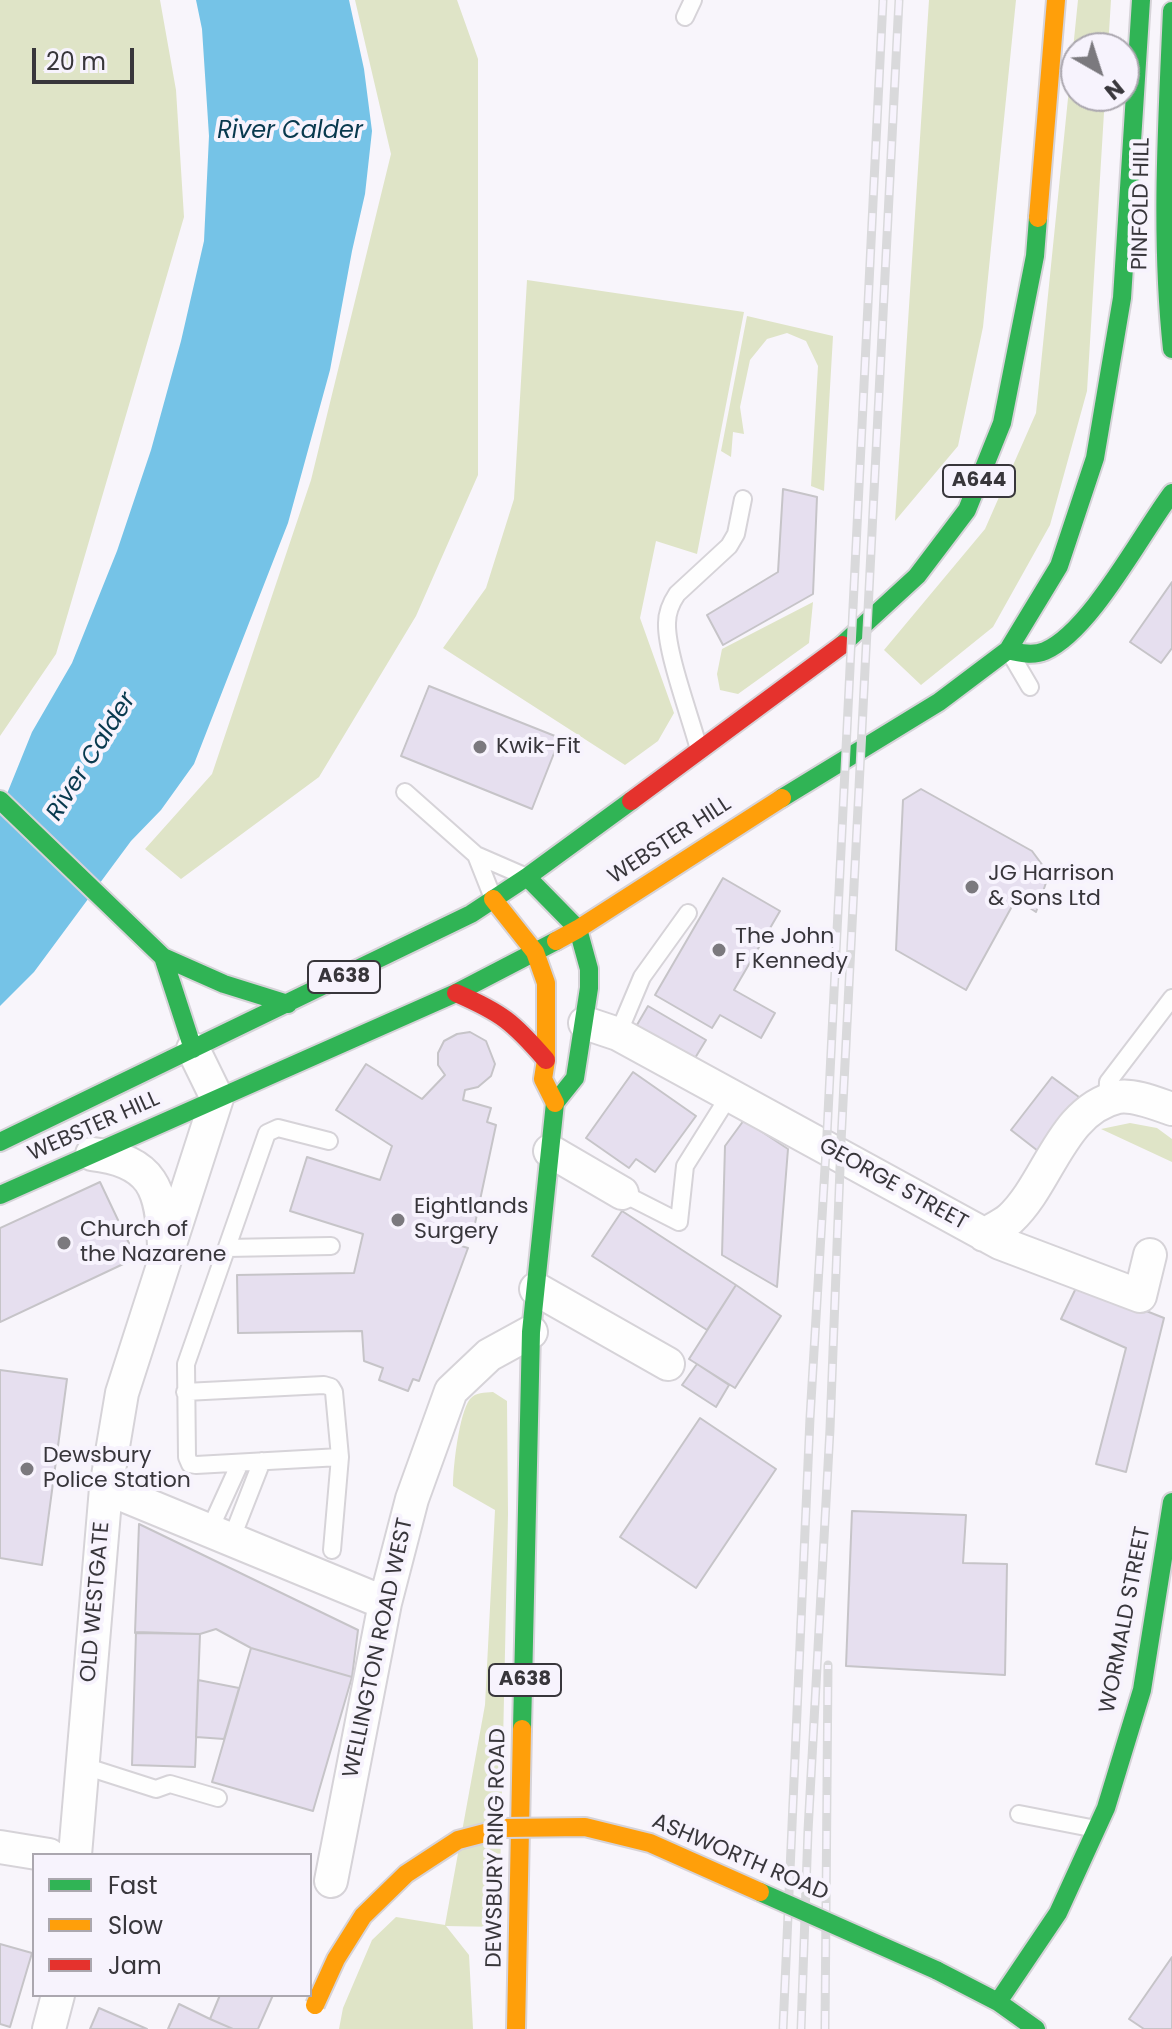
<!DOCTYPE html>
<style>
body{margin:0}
#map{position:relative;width:1172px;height:2029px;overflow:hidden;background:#f8f5fb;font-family:Poppins,sans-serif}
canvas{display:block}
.legend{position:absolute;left:32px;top:1853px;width:280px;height:144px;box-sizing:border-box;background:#f7f3fd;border:2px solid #aba7af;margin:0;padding:10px 14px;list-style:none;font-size:24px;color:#38363b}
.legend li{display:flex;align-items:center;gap:16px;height:40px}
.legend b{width:40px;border:2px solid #aba7af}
.north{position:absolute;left:1060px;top:32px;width:80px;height:80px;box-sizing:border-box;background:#f7f3fd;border:2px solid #aba7af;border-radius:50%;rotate:141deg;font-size:22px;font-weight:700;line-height:32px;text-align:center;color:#38363b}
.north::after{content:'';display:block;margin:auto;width:28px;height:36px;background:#7b797e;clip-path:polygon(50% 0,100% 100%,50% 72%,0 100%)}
.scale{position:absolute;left:32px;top:48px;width:102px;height:36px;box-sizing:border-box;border:4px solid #38363b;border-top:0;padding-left:10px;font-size:24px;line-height:28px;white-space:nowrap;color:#38363b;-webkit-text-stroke:6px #f7f3fd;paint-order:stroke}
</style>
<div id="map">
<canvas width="1172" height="2029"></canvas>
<ul class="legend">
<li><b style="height:10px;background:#30b455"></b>Fast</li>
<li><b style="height:10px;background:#ff9f0a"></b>Slow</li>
<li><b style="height:10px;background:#e5322d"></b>Jam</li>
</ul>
<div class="north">N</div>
<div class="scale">20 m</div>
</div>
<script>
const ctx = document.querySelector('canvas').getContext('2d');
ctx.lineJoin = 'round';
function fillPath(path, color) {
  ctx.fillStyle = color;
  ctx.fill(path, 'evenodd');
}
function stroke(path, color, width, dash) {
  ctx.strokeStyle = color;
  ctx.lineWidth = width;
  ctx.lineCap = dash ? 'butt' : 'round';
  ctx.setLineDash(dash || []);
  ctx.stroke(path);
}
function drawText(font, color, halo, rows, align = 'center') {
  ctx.font = font + ' Poppins,sans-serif';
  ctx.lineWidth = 8;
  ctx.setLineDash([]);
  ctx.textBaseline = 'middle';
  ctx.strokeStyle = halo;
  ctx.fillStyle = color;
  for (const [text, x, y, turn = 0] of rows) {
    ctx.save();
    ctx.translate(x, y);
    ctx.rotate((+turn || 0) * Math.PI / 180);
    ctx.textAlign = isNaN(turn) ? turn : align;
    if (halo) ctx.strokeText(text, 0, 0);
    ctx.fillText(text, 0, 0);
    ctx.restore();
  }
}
const green = new Path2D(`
 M0 0H160L176 90 184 217 56 654 0 736Z
 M355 0H457L478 59V475L416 616 319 777 181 879 145 849 212 774 311 480 391 154Z
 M929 0H1016L983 327 958 446 895 521Z
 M1078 0H1111L1108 48H1076V96H1105L1087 391 1050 525 993 627 921 685 884 650 985 529 1036 413Z
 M527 280 744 312 697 554 656 541 640 618 674 713 658 741 625 765 443 648 486 588 514 499Z
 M747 316 833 336 824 491 811 486 818 366 806 341 787 333 767 339 750 360 740 407 744 434 733 432 731 457 721 451Z
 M813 602 809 643 738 694 720 690 717 674 722 649Z
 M1130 1123 1157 1128 1172 1139V1162L1101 1129Z
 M493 1392 507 1401 508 1514 499 1927 446 1926 469 1955 473 2029H339L343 2008 372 1940 396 1917 445 1925 485 1705 495 1510 453 1486C453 1468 459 1413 470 1399 476 1392 484 1393 493 1392Z`);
const water = new Path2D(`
 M196 0H349L364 69 372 131 365 194 352 251 330 370 288 523 194 764 161 810 131 841 34 972 0 1006V811L32 732 72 663 117 551 151 450 181 341 204 241 209 136 202 29Z`);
const building = new Path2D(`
 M783 489 817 497 813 594 723 645 707 615 778 572Z
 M1172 582V648L1161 663 1130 642Z
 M429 686 560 738 532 809 401 756Z
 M921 789 1032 851 1049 874 1036 912 1016 899 966 990 896 950 903 800Z
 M723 878 780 911 734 990 775 1013 761 1038 720 1015 712 1028 655 995Z
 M648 1006 706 1040 692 1063 634 1030Z
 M470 1032 486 1041 495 1064 491 1076 478 1087 465 1090 463 1100 491 1108 487 1122 496 1125 473 1233 463 1229 458 1245 468 1248 419 1381 413 1379 408 1391 379 1380 383 1368 364 1361 362 1331 238 1333 237 1275 354 1273 363 1234 290 1211 307 1157 380 1180 392 1146 336 1110 366 1064 422 1099 445 1075 438 1065V1053L444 1041 457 1034Z
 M633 1072 696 1116 655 1172 636 1159 629 1168 586 1138Z
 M1052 1077 1079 1097 1038 1151 1011 1130Z
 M744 1120 788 1149 777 1287 722 1255 725 1146Z
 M100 1182 136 1258 0 1322V1228Z
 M622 1211 736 1285 707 1330 592 1256Z
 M1078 1284 1164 1318 1126 1472 1096 1464 1126 1348 1061 1319Z
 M736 1285 781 1316 735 1388 689 1359Z
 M697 1364 729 1385 716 1407 682 1385Z
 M0 1370 67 1379 42 1565 0 1558Z
 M700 1418 776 1469 696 1588 620 1537Z
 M852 1511 966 1515 963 1563 1007 1564 1005 1675 846 1666Z
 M139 1524 358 1630 352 1677 251 1648 216 1629 200 1634 135 1633Z
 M136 1632 200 1634 195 1767 132 1765Z
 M251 1648 352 1677 313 1811 212 1782Z
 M198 1680 239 1688 224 1739 196 1737Z
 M0 1944 32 1953 10 2027 0 2024Z
 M1172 1957V2029H1144L1129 2019Z
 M220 1995H273L258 2029H233L210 2019Z
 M179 2004 210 2019 233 2029H168Z
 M99 2008 147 2029H90Z`);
const lane = new Path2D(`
 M685 17 693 0
 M1013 658 1030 687
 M698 746C690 716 666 652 667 623 667 612 671 603 677 594L729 546 736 534 743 499
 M405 792 476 855 522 875
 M476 855 493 898
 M618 1034 642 977 688 913
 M1107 1102 1108 1082 1172 998
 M622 1193 679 1222 685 1166 729 1096
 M227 1248 331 1246
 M185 1392 324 1385 331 1387 334 1392 340 1457 196 1465 190 1464 187 1457 186 1364 267 1133 278 1128 329 1141
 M209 1531 240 1463
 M231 1540 262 1461
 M332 1550 340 1457
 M81 1765 156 1789 170 1784 218 1798
 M1019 1814 1096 1829`);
const street = new Path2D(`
 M585 1023 618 1034 1000 1243 1140 1296 1150 1255
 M550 1151 622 1193
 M92 1154C153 1161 162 1189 164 1246
 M984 1235C992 1230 1003 1225 1010 1219 1049 1183 1061 1110 1118 1097 1134 1094 1157 1104 1172 1109
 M536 1289 668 1364
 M106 1488 385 1603
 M0 1847 49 1855
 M75 1855 106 1488 122 1393 217 1098 193 1049
 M331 1881 385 1603 412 1499 451 1391 489 1355 531 1332
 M49 2029 58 1995`);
const fast = new Path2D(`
 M1172 11C1167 124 1160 236 1172 349
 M842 645 917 576 967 510 1002 423 1035 256 1038 218
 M1008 650C1020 653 1033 656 1045 651 1091 631 1141 534 1172 493
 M782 798 939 702 1008 650 1059 566 1095 458 1122 298 1141 0
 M0 800 163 957 224 984 288 1004
 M163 957 193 1049
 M0 1142 471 914 527 877 631 801
 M0 1195 456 993 556 941
 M522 1729 531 1332 555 1103 575 1078 589 988V969L578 929 527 877
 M936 1970 998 2002 1036 2029
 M998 2002 1058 1913 1106 1808 1142 1690 1172 1502`);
const slow = new Path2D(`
 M1038 218 1056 0
 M493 899 535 952 546 983V1060L543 1079 555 1103
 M556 941 578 929 782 798
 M516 2029 522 1729`);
const jam = new Path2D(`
 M631 801 842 645
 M456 993C502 1013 513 1022 546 1060`);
const rail = new Path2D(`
 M783 2029 810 1418 827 1134 883 0
 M801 2029 808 1831 830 1429 841 1142 899 0
 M825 2029 828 1665`);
const fastBridge = new Path2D(`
 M760 1892 936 1970`);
const slowBridge = new Path2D(`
 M315 2005 336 1959 363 1916 406 1874 458 1840 504 1828 585 1827 650 1843 760 1892`);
const markers = [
 [480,747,8,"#7b797e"],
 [972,887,8,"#7b797e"],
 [719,950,8,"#7b797e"],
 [398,1220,8,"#7b797e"],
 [64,1243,8,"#7b797e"],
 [27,1469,8,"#7b797e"]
];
const shields = [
 [979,481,72],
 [344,977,72],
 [525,1680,72]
];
const shieldNames = [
 ["A644",979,481],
 ["A638",344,977],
 ["A638",525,1680]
];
const streetNames = [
 ["PINFOLD HILL",1142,204,-89],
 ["WEBSTER HILL",670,841,-33],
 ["WEBSTER HILL",94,1127,-24],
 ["GEORGE STREET",893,1185,29],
 ["OLD WESTGATE",96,1602,-85],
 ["WORMALD STREET",1126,1620,-79],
 ["WELLINGTON ROAD WEST",379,1648,-78],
 ["DEWSBURY RING ROAD",497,1848,-89],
 ["ASHWORTH ROAD",740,1858,23]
];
const poiNames = [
 ["Kwik-Fit",496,747],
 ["JG Harrison",988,874],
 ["& Sons Ltd",988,899],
 ["The John",735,937],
 ["F Kennedy",735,962],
 ["Eightlands",414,1207],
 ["Surgery",414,1232],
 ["Church of",80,1230],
 ["the Nazarene",80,1255],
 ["Dewsbury",43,1456],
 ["Police Station",43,1481]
];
const waterNames = [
 ["River Calder",290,132],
 ["River Calder",92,757,-58]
];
fillPath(green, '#dfe4c7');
fillPath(water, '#75c3e7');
fillPath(building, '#e6dfef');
stroke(building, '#c6c4c8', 2);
stroke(lane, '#d6d3d8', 20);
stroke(street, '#d6d3d8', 36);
stroke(fast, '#d6d3d8', 22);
stroke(slow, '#d6d3d8', 22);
stroke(jam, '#d6d3d8', 22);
stroke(lane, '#fefefe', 16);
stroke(street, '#fefefe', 32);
stroke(fast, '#30b455', 18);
stroke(slow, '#ff9f0a', 18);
stroke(jam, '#e5322d', 18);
stroke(rail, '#d9d9db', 9);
stroke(rail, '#f7f3fd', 6, [18]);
stroke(fastBridge, '#d6d3d8', 22, []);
stroke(slowBridge, '#d6d3d8', 22, []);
stroke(fastBridge, '#30b455', 18);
stroke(slowBridge, '#ff9f0a', 18);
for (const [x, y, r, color] of markers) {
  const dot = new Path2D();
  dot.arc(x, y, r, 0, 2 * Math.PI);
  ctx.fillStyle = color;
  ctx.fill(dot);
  stroke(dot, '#f7f3fd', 3);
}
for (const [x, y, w] of shields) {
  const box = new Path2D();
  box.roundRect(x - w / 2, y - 16, w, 32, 6);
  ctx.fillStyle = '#f7f3fd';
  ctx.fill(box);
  stroke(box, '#38363b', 2);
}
drawText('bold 20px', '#38363b', null, shieldNames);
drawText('22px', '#38363b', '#f7f3fd', streetNames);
drawText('22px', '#38363b', '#f7f3fd', poiNames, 'left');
drawText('italic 24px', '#08394e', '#f7f3fd', waterNames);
</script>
